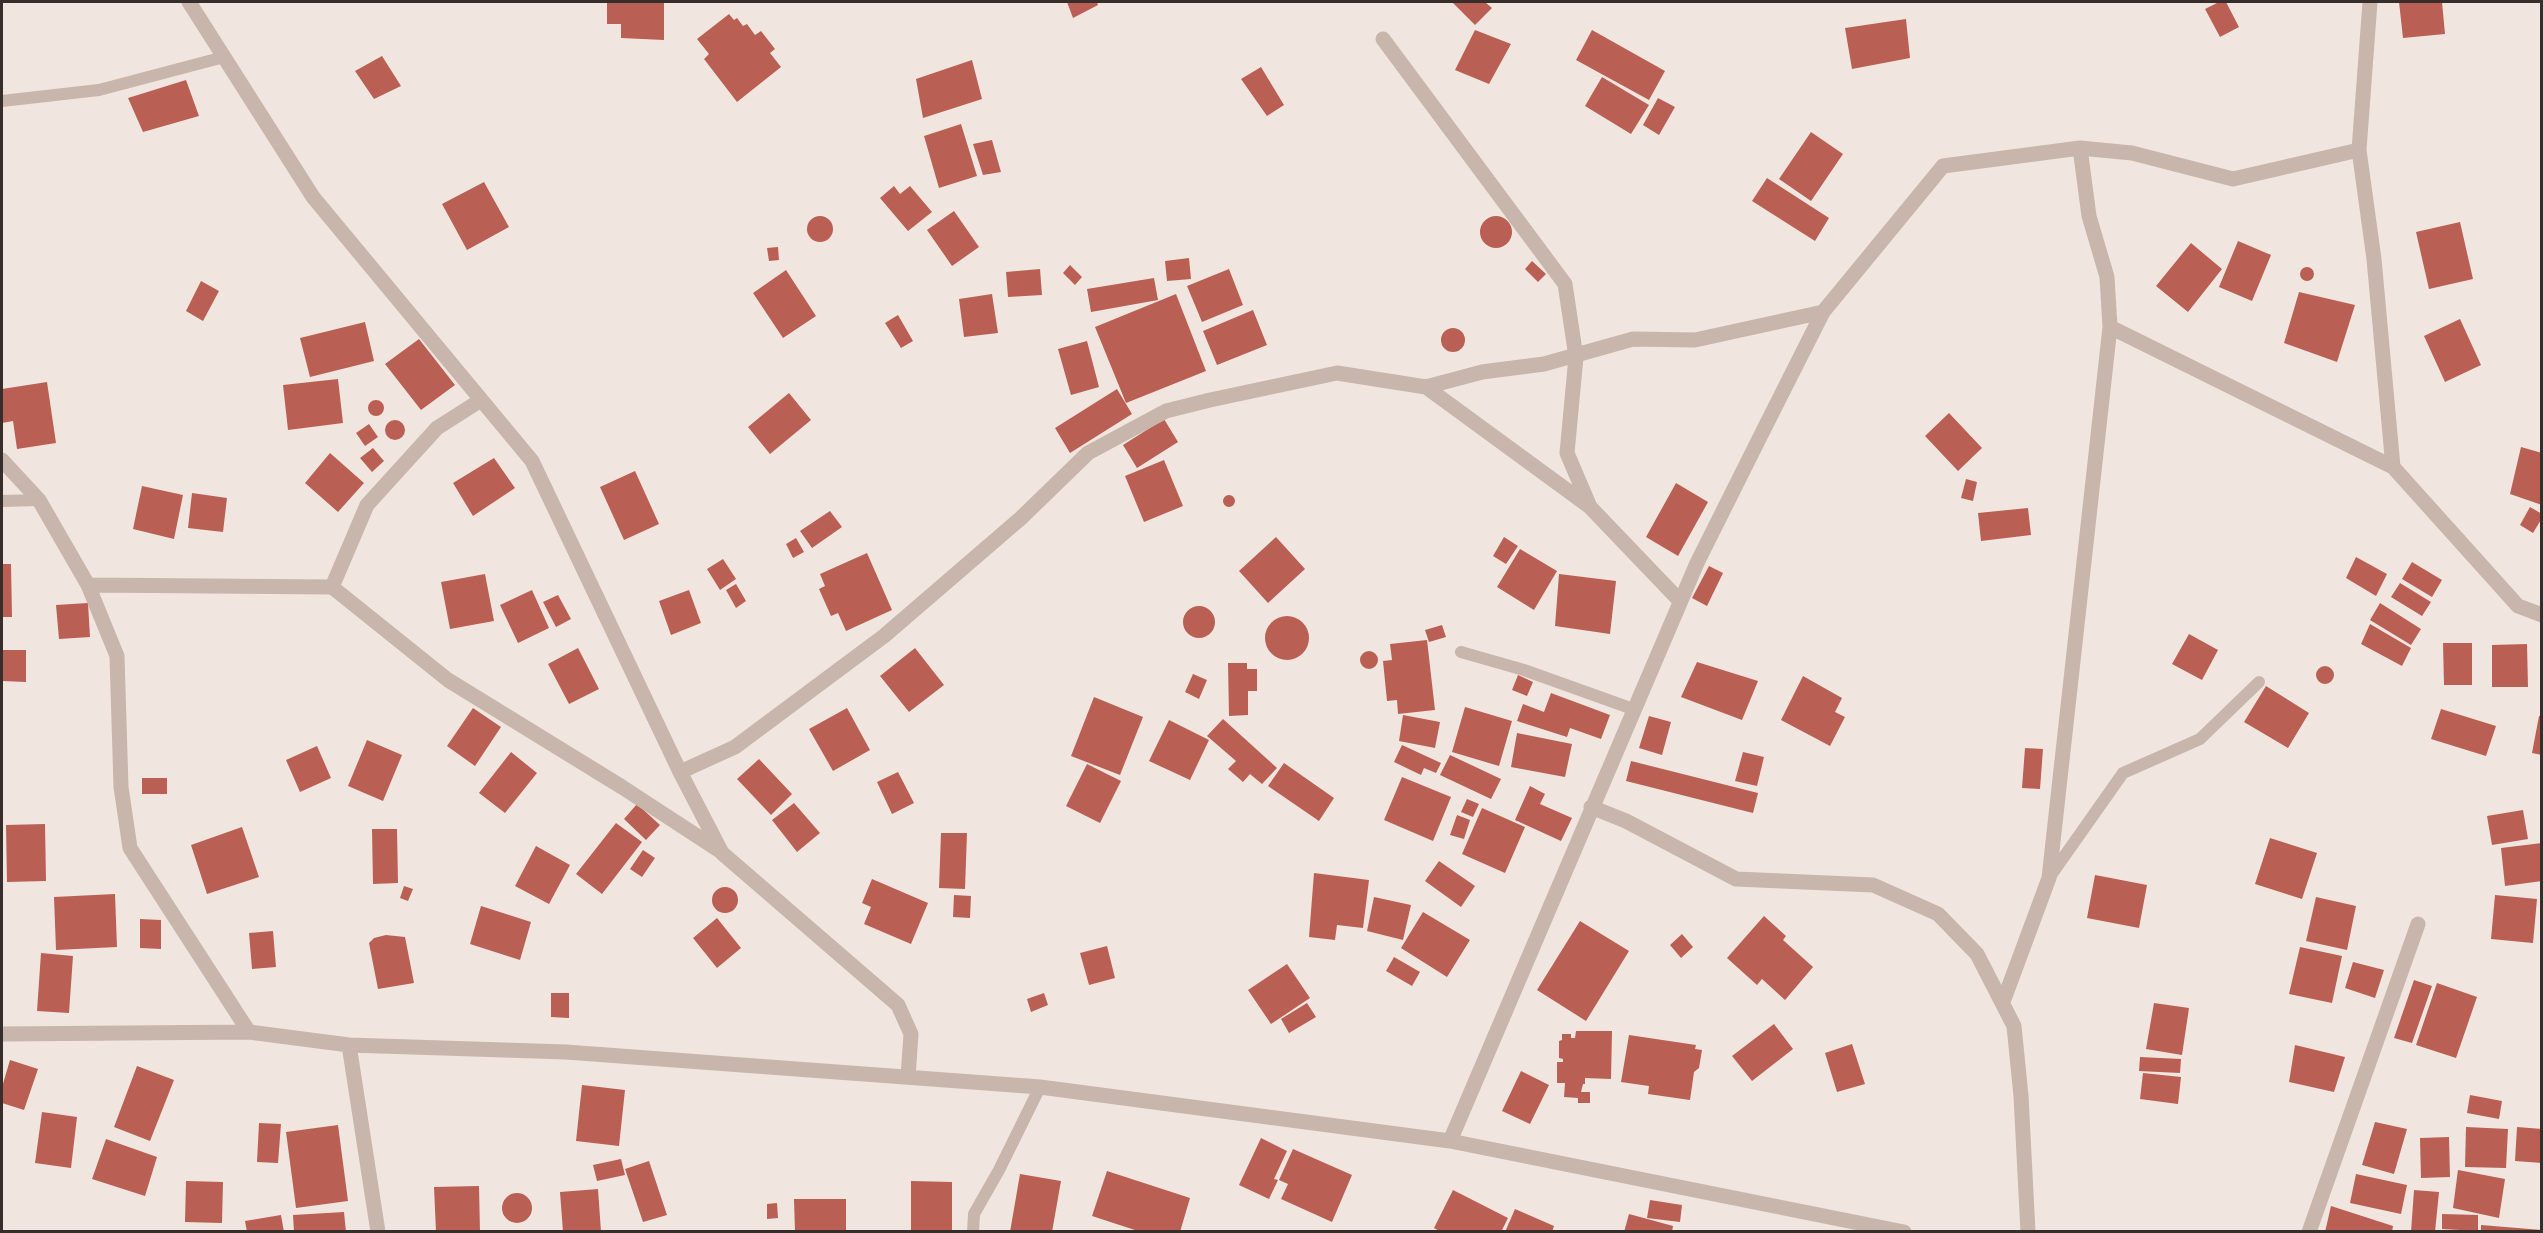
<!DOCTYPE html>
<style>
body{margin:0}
#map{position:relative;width:2543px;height:1233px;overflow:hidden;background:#f0e6df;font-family:"Varela Round",sans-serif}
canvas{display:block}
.frame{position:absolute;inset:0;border:3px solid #372d2a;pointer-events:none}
</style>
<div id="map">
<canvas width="2543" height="1233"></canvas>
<div class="frame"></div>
</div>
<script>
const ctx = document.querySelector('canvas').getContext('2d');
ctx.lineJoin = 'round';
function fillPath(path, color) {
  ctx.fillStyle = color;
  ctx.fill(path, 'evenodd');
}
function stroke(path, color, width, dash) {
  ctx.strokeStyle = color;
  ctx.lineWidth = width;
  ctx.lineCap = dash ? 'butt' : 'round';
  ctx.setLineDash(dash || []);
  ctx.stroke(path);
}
const building = new Path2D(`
 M607 2H664V40L621 38V24H607Z
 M1067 2H1097L1098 5 1073 18Z
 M1452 2H1485L1492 8 1475 25Z
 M2219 2H2226L2239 27 2220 37 2205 9Z
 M2399 2H2442L2445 34 2403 38Z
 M729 14 734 20 737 18 743 26 747 24 755 35 761 31 775 49 770 53 781 67 737 102 704 59 709 54 697 39Z
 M1906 19 1910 58 1852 69 1845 28Z
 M1475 30 1511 44 1489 84 1455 70Z
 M1592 30 1665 71 1649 100 1576 60Z
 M382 56 401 86 374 99 355 71Z
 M972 60 982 99 923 118 916 79Z
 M1261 67 1284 105 1267 116 1241 79Z
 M1602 77 1649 105 1631 134 1585 106Z
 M186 80 199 116 143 132 128 98Z
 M1658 98 1675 107 1659 135 1643 125Z
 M961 124 977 176 939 188 924 136Z
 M1811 132 1843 154 1811 201 1779 179Z
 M992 140 1001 172 983 175 973 144Z
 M1767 178 1829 218 1815 241 1752 201Z
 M484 182 509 227 467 250 442 204Z
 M894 186 900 194 910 186 932 212 908 231 880 198Z
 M954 211 979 247 952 266 927 230Z
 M807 229a13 13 0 1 1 26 0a13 13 0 1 1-26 0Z
 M1480 232a16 16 0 1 1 32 0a16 16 0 1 1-32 0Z
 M2460 222 2473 279 2429 289 2416 232Z
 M2238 241 2271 255 2252 301 2219 287Z
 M2191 243 2222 269 2188 312 2156 286Z
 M778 247 779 260 769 261 767 248Z
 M1189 258 1191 279 1167 281 1165 261Z
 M1532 261 1546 274 1538 282 1525 269Z
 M1070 265 1082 277 1075 285 1063 273Z
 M2300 274a7 7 0 1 1 14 0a7 7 0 1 1-14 0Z
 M1040 269 1042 295 1008 297 1006 272Z
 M1229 269 1243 305 1202 322 1187 286Z
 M786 270 816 316 783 338 753 293Z
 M1154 278 1158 300 1091 312 1087 289Z
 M201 281 219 291 203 321 186 311Z
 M2299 292 2355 305 2337 362 2284 343Z
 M992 294 998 333 964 337 959 299Z
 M1176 294 1206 371 1126 403 1095 327Z
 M1253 310 1267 345 1217 365 1203 331Z
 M898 315 913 341 901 348 885 323Z
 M2460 319 2481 365 2445 382 2424 336Z
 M365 322 374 361 310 377 300 338Z
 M1441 340a12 12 0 1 1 24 0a12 12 0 1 1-24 0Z
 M419 339 455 385 421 410 385 364Z
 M1087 341 1099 387 1071 395 1058 349Z
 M338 379 343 423 288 430 283 385Z
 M47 382 56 443 17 449 13 421 2 423V389Z
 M1117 389 1132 414 1070 453 1055 428Z
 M789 393 811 420 770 454 748 427Z
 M368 408a8 8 0 1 1 16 0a8 8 0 1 1-16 0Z
 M1949 413 1982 448 1958 471 1925 436Z
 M1164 419 1178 442 1137 468 1123 445Z
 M385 430a10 10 0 1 1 20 0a10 10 0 1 1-20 0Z
 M369 424 378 437 365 446 356 433Z
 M2521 447 2542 453V505L2510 494Z
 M373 448 384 461 372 472 360 458Z
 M330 453 364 483 338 512 305 483Z
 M494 458 515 488 473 516 453 483Z
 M1164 460 1183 506 1144 522 1125 476Z
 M635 471 659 524 624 540 600 487Z
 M1966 479 1977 482 1973 501 1961 498Z
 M1676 483 1708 502 1678 556 1646 537Z
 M142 486 183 495 174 539 133 529Z
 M192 493 227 498 223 532 188 528Z
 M1223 501a6 6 0 1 1 12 0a6 6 0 1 1-12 0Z
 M2530 507 2542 514V518L2533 533 2520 525Z
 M2028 508 2031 535 1981 541 1978 513Z
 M830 511 842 527 812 548 800 531Z
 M1276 537 1305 569 1268 603 1239 571Z
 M1504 537 1518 546 1506 564 1493 556Z
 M796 538 804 552 793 558 786 544Z
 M1520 549 1557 571 1534 610 1497 587Z
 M867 553 892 610 846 631 838 613 831 616 819 589 825 586 820 574Z
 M2356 557 2387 574 2376 596 2346 578Z
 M723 559 736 579 720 590 707 569Z
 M2412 562 2442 580 2432 597 2402 579Z
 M2 564H11L12 617H2Z
 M1709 566 1723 573 1707 606 1692 598Z
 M485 574 494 621 450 629 441 582Z
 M1559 574 1616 581 1610 634 1555 626Z
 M2400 583 2431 602 2422 616 2391 597Z
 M736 584 746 601 736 608 726 590Z
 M532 590 549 628 518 643 500 605Z
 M689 590 701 623 671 635 659 601Z
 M558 595 571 619 556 627 543 602Z
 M88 603 90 637 59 639 56 605Z
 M2380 603 2421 629 2411 645 2370 620Z
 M1183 622a16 16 0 1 1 32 0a16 16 0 1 1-32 0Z
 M1265 638a22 22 0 1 1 44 0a22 22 0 1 1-44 0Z
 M2370 624 2411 648 2402 666 2361 644Z
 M1442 625 1446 637 1429 642 1425 630Z
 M2189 634 2218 650 2202 680 2172 664Z
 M1427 640 1435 710 1398 714 1397 700 1387 701 1383 661 1392 660 1390 644Z
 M2443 643H2472V685H2444Z
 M2527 644 2528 687H2492V645Z
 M578 648 599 689 569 704 548 664Z
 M915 648 944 685 909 712 880 676Z
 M2 650H26V682L2 681Z
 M1360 660a9 9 0 1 1 18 0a9 9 0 1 1-18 0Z
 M1697 662 1758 681 1742 720 1681 697Z
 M1228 663H1247V669H1257V691H1248V715L1229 716Z
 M2316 675a9 9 0 1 1 18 0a9 9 0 1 1-18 0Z
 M1193 674 1207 680 1199 699 1185 692Z
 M1518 675 1533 682 1527 696 1512 690Z
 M1803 676 1842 698 1835 712 1845 717 1830 746 1781 720Z
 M2266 686 2309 713 2288 748 2244 722Z
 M1551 693 1610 715 1601 739 1570 728 1567 737 1517 721 1523 704 1544 712Z
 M1094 697 1143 717 1120 775 1071 756Z
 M1465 707 1512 721 1499 766 1452 752Z
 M473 708 501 727 475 766 447 746Z
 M847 708 870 750 833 771 809 729Z
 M2441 709 2496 726 2486 756 2431 739Z
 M1403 715 1440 722 1435 748 1399 741Z
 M1649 716 1671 722 1662 755 1639 748Z
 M2539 716H2542V755L2532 753Z
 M1223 719 1277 768 1262 784 1250 774 1243 782 1228 769 1236 761 1207 736Z
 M1169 720 1209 740 1190 780 1149 761Z
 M1517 733 1572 744 1565 777 1511 767Z
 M367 740 402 755 383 801 348 786Z
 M1402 745 1441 763 1436 773 1424 768 1421 775 1394 762Z
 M317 746 331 778 300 792 286 760Z
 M2025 748 2043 749 2040 789 2022 788Z
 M511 752 537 773 505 813 479 793Z
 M1743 752 1764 757 1757 786 1735 781Z
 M1450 755 1501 779 1491 799 1440 775Z
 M759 759 792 794 771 815 737 779Z
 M1631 761 1758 793 1753 813 1626 781Z
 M1284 763 1334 798 1319 821 1268 786Z
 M1087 764 1121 781 1100 823 1066 806Z
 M898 772 914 803 892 814 877 782Z
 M1402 777 1451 797 1433 841 1384 820Z
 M142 778H167V794H142Z
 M1530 786 1545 794 1540 804 1572 818 1561 841 1515 820Z
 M1467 799 1479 804 1473 817 1461 812Z
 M794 803 820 833 797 852 772 820Z
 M637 804 660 825 646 840 624 819Z
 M1482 808 1525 827 1505 873 1462 854Z
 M2523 810 2528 839 2492 845 2487 816Z
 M1457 815 1470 820 1464 839 1450 835Z
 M616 823 642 842 602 894 576 874Z
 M45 824 46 881 7 882 6 825Z
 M242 827 259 877 207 894 191 845Z
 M372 829H397L398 883 373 884Z
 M941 833H967L965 889 939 888Z
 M2270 838 2317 853 2302 899 2255 884Z
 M2542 843V881L2505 886 2501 848Z
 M536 846 570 865 549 904 515 886Z
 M643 850 655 858 642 877 630 869Z
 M1439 861 1475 886 1461 907 1425 881Z
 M1314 873 1369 880 1363 928 1337 925 1335 940 1309 937Z
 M2095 875 2147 885 2139 928 2087 918Z
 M872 879 928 903 911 944 864 924 871 907 862 903Z
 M404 886 413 889 408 901 400 898Z
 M712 900a13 13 0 1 1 26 0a13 13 0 1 1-26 0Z
 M115 894 117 947 56 950 54 897Z
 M954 895 971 896 970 918 953 917Z
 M2495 895 2537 899 2533 943 2491 939Z
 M1374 897 1411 905 1403 940 1367 931Z
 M2316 897 2356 906 2347 950 2306 941Z
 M481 906 531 922 520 960 470 944Z
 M1423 912 1470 940 1447 977 1401 948Z
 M1764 916 1786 936 1783 940 1813 967 1785 1000 1762 979 1757 985 1727 958Z
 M717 918 741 948 717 968 693 938Z
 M140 919 161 920V949L140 948Z
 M1580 921 1629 951 1586 1021 1537 990Z
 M273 931 276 967 252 969 249 933Z
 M1682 934 1693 947 1681 958 1670 945Z
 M386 935 405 937 414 983 378 989 369 943 374 938Z
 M1107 946 1115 978 1089 985 1080 953Z
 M2300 947 2342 956 2332 1003 2289 994Z
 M41 953 73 956 69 1013 37 1011Z
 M1394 957 1420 972 1412 986 1386 971Z
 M2353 962 2384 970 2375 998 2345 988Z
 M1287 964 1310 998 1271 1024 1248 990Z
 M2414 980 2432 986 2412 1043 2394 1038Z
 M2437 983 2477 997 2456 1058 2416 1045Z
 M551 993H569V1018L551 1017Z
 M1044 993 1048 1005 1031 1012 1027 999Z
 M1307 1003 1316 1017 1289 1033 1281 1019Z
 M2154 1003 2189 1008 2182 1055 2146 1049Z
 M1774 1024 1793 1049 1752 1081 1732 1056Z
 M1576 1031H1612L1611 1079 1585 1078V1084H1583L1581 1092H1590V1103H1578V1098L1564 1097 1565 1083H1557V1062H1563V1059L1559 1058V1041L1562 1040V1034H1571V1038H1575Z
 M1629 1035 1696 1045 1695 1049 1702 1050 1699 1068 1694 1072 1690 1100 1648 1094 1649 1086 1621 1082Z
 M1852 1044 1865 1084 1837 1092 1825 1053Z
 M2295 1045 2345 1057 2334 1092 2289 1082Z
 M2140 1057 2181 1059 2180 1073 2139 1071Z
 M10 1060 38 1069 24 1110 2 1103V1087Z
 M137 1066 174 1080 150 1141 114 1127Z
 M1521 1071 1549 1085 1530 1124 1502 1111Z
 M2143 1073 2181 1077 2178 1104 2140 1099Z
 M582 1085 625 1090 619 1146 576 1141Z
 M2470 1095 2502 1101 2499 1119 2467 1113Z
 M42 1112 77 1117 71 1168 35 1163Z
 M2375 1122 2407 1129 2394 1174 2362 1165Z
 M259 1123 281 1124 278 1163 257 1162Z
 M338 1125 348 1201 296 1208 286 1132Z
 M2466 1127 2508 1129 2506 1168 2465 1167Z
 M2517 1127 2542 1129V1163L2515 1161Z
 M2449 1137 2450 1177 2421 1178 2420 1138Z
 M1261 1138 1287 1151 1274 1179 1278 1180 1269 1199 1239 1185Z
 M106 1139 157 1157 145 1196 92 1179Z
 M1293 1149 1352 1175 1332 1222 1281 1199 1288 1184 1279 1180Z
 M621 1159 625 1175 597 1181 593 1165Z
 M649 1161 667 1215 643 1222 625 1169Z
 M2458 1170 2505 1179 2499 1218 2453 1208Z
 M1107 1171 1190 1198 1180 1232H1141L1092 1216Z
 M1020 1174 1061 1181 1052 1232H1010Z
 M2356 1174 2407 1185 2401 1214 2350 1203Z
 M186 1181 223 1182 222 1223 185 1222Z
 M911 1181 952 1182V1232H911Z
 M479 1186 480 1232H436L434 1187Z
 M598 1189 601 1232H563L560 1192Z
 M1453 1190 1508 1218 1501 1232H1441L1434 1228Z
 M2414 1190 2439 1192 2435 1232H2411Z
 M502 1208a15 15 0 1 1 30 0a15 15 0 1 1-30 0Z
 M794 1199H846V1232H795Z
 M1650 1200 1682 1205 1680 1222 1647 1218Z
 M777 1203 778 1218 767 1219V1204Z
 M2331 1206 2393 1226 2392 1232H2325Z
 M1515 1209 1554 1226 1552 1232H1505Z
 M344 1212 346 1232H294L293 1215Z
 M1629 1214 1673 1226 1672 1232H1624Z
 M2442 1214 2478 1215V1231L2442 1229Z
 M281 1215 284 1232H247L245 1221Z
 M2481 1225 2542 1230V1232H2481Z`);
const lane = new Path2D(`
 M2 101 99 90 224 57
 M2 501 39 500
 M1461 652 1524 670 1633 709
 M2049 878 2123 773 2200 739 2259 682
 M973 1232 974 1214 999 1170 1040 1087`);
const street = new Path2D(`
 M189 2 313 197 532 461 680 772 722 853 898 1005 911 1034 908 1077
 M2370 2 2359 150 2374 259 2393 467 2518 606 2542 615
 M1383 39 1565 284 1576 357 1567 453 1590 507
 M2110 327 2393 467
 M1426 387 1482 372 1544 364 1633 339 1695 340 1823 312
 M2 460 39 500 88 585 117 656 121 787 130 848 249 1032
 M88 585 332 587 448 680 622 787 720 851
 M332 587 367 505 437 428 481 400
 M680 772 735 747 884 636 1021 518 1088 453 1166 411 1210 400 1337 373 1426 387 1590 507 1680 601
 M1591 807 1626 821 1736 879 1873 885 1938 914 1977 954 2014 1026 2021 1096 2028 1232
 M2003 1002 2049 878 2110 327 2107 277 2089 216 2080 148
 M2 1034 249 1032 349 1045 566 1052 1040 1087 1450 1141 1904 1232
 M349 1045 378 1232
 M1450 1141 1697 563 1764 429 1823 312 1943 166 2080 148 2132 153 2233 179 2359 150
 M2309 1232 2418 924`);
fillPath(building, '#ba5f54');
stroke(lane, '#c8b5ac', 12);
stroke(street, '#c8b5ac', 15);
</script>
